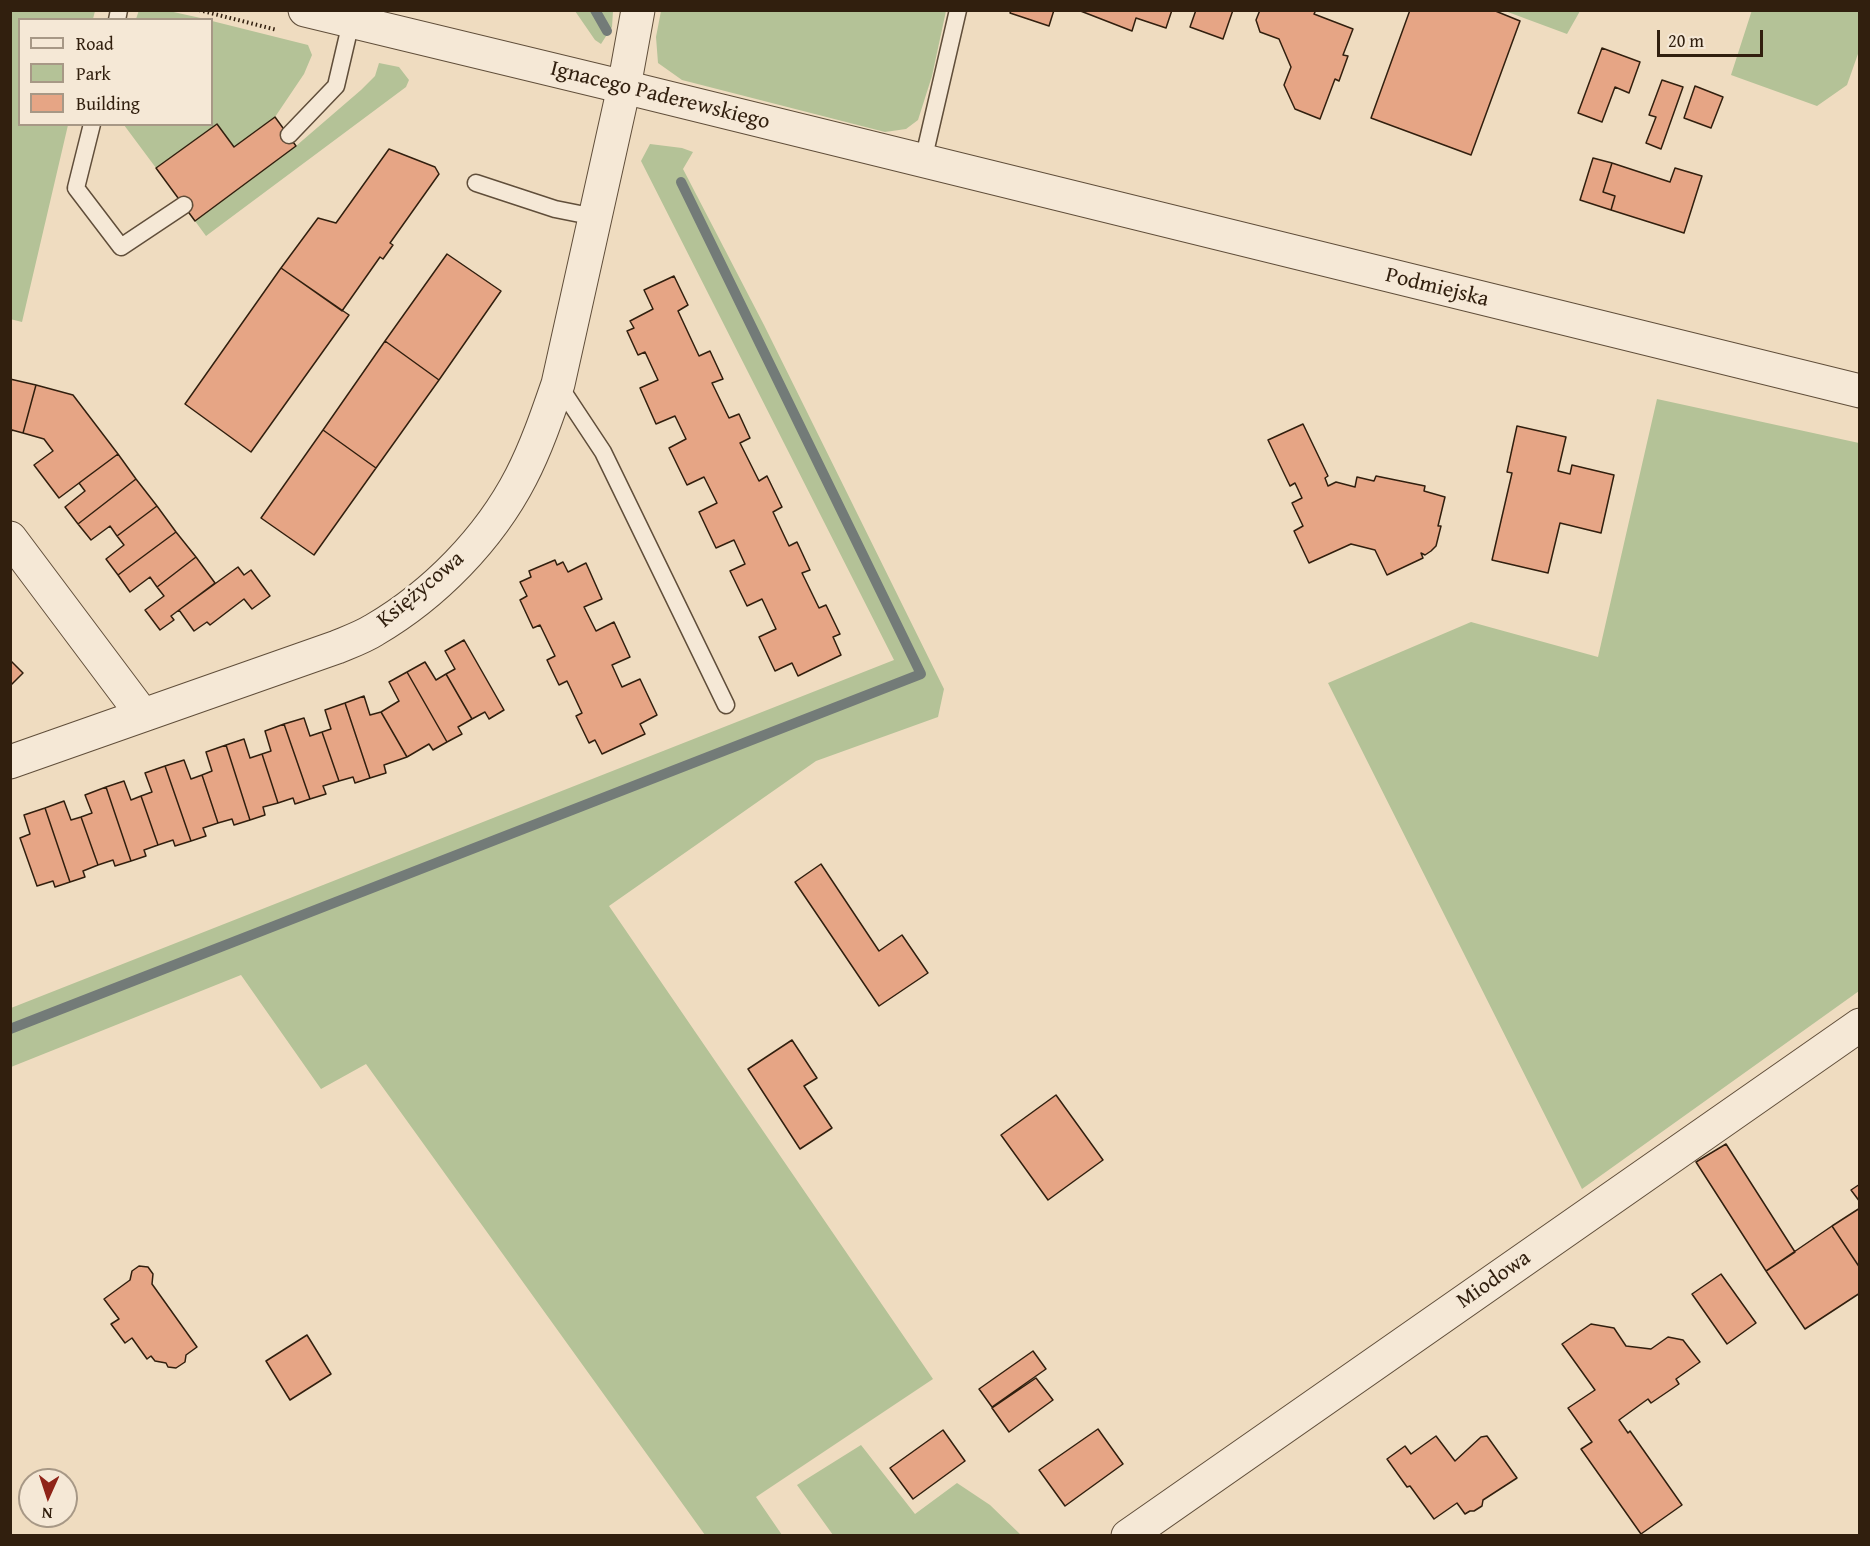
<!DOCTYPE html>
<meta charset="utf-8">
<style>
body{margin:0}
#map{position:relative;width:1870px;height:1546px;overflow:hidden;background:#efdcc0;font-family:"Gentium Book Plus",serif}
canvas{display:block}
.frame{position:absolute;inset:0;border:12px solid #311f0e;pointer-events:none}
.legend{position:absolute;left:18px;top:18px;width:195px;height:108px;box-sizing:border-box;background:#f5e8d6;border:2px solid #a79886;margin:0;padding:8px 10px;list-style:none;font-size:18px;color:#311f0e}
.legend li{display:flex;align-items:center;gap:12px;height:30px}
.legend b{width:30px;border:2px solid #a79886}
.north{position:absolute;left:18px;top:1468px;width:60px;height:60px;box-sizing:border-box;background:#f5e8d6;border:2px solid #a79886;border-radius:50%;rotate:183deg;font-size:16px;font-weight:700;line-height:24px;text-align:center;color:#311f0e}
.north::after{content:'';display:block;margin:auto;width:21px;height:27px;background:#8f2418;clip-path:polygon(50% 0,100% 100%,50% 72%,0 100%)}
.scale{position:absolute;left:1657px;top:30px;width:106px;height:27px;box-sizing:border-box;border:3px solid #311f0e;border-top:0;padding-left:8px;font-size:18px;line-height:21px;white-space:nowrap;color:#311f0e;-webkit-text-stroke:4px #f5e8d6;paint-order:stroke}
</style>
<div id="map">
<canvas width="1870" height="1546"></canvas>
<div class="frame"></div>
<ul class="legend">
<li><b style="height:8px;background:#f5e8d6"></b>Road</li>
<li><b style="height:16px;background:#b4c297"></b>Park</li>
<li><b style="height:16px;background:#e6a585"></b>Building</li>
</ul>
<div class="north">N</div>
<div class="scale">20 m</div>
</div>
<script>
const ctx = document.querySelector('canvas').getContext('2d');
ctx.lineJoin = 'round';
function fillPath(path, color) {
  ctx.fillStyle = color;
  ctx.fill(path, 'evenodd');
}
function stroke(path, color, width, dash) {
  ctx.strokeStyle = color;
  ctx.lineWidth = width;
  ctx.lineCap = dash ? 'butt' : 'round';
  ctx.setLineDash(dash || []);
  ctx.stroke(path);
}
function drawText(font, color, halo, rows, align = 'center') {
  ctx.font = font + ' "Gentium Book Plus",serif';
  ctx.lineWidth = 6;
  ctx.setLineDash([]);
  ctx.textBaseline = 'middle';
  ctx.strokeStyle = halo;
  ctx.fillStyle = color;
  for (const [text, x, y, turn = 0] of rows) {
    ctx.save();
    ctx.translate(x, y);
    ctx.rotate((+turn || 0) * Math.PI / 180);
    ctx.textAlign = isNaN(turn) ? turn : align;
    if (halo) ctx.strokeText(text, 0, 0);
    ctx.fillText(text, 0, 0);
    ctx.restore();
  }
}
const green = new Path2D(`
 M11 10 95 11 93 19 20 20V124L68 125 22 322 10 319Z
 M139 10 169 11 205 19H136Z
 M1752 10 1859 11V51L1847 85 1817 106 1731 75Z
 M575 11H613L612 27 601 44 595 40Z
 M661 11V10L946 11 932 76 918 120 906 129 885 132 682 80 658 63 656 37Z
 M1505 11 1580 10V11L1567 34Z
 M212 21 308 45 312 55 304 74 275 117 234 147 217 124 156 168 124 125 212 124Z
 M379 63 399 67 409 80 406 87 206 236 195 221 296 146 361 90 375 76Z
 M650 144 682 148 693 152 683 169 764 325 944 689 938 717 816 761 609 906 933 1379 756 1497 782 1535H705L366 1064 321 1089 241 975 11 1067V1008L894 660 641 161Z
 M1657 399 1859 443V991L1582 1189 1328 683 1471 622 1598 657Z
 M861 1445 915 1514 957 1483 990 1505 1021 1535H833L797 1485Z`);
const stream = new Path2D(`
 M595 10 607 31
 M10 1029 921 674 681 182`);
const building = new Path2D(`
 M1011 10H1054L1049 26 1010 13Z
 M1078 10H1172L1166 28 1136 18 1132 31Z
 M1196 10H1233L1223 39 1190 27Z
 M1260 10H1316L1314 14 1353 29 1343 55 1348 56 1339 81 1335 79 1320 119 1295 109 1284 85 1291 67 1279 39 1260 32 1256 20Z
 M1410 10H1493L1520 21 1471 155 1371 118Z
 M1602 48 1640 62 1629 93 1615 87 1602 122 1578 113Z
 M1662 80 1683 87 1661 149 1646 143 1656 117 1649 115Z
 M1695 86 1723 97 1711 128 1684 118Z
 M275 117 296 146 195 221 156 168 217 124 234 147Z
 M389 149 435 167 439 174 390 243 393 245 383 259 380 257 342 311 281 268 318 218 336 223Z
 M1593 158 1612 163 1603 192 1615 196 1611 210 1580 200Z
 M1612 163 1670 182 1675 168 1702 176 1684 233 1611 210 1615 196 1603 192Z
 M447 254 501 291 439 380 385 341Z
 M281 268 349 315 251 452 185 404Z
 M674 276 688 305 678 311 699 356 710 351 723 379 712 383 729 418 739 414 750 438 740 443 759 481 767 476 782 507 773 512 789 546 797 542 810 570 802 573 819 608 826 605 840 634 833 637 841 655 798 676 792 663 775 671 759 637 776 629 762 599 747 606 730 571 745 564 734 540 716 548 699 512 717 503 704 477 687 485 669 448 686 439 675 416 656 424 640 388 658 380 645 352 638 355 627 331 634 328 630 321 653 309 644 290Z
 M385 341 439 380 376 468 323 430Z
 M10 379 36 385 23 433 12 430 10 435Z
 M36 385 73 395 118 454 59 498 34 465 53 451 44 439 23 433Z
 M1303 424 1328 476 1325 478 1328 486 1336 482 1355 487 1357 477 1374 481 1376 476 1425 486 1424 491 1445 497 1438 526H1441L1436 546 1431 551 1425 555 1421 553 1423 558 1387 575 1375 550 1351 544 1309 563 1294 531 1303 526 1292 503 1302 498 1295 483 1290 486 1268 440Z
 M1517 426 1566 437 1558 471 1570 474 1572 465 1614 475 1601 533 1560 523 1548 573 1492 560 1512 473 1507 472Z
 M323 430 376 468 314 555 261 518Z
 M118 454 136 479 78 524 65 507 85 491 79 483Z
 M136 479 157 506 117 536 110 526 91 540 78 524Z
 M157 506 176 532 118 575 106 559 124 545 117 536Z
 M176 532 196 557 157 587 150 577 130 592 118 575Z
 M196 557 215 583 171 616 174 620 160 630 145 610 164 596 157 587Z
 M555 560 557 565 563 562 568 572 586 563 602 599 584 607 596 631 614 622 630 657 612 665 622 687 640 679 657 715 640 724 645 734 602 754 595 740 589 743 576 716 582 713 567 681 559 685 547 660 555 656 540 625 533 628 520 600 527 596 520 582 531 577 529 571Z
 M238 567 244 575 251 570 270 596 252 609 244 599 210 625 207 622 194 631 179 610Z
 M464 640 504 710 489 719 485 712 472 719 446 674 455 669 445 651Z
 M10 660 23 673 10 686Z
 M425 662 436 680 446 674 472 719 458 727 462 734 447 742 407 672Z
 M407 672 447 742 433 750 429 744 407 757 381 712 399 701 389 682Z
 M364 696 370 715 381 712 407 757 384 765 386 773 370 778 345 703Z
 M345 703 370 778 355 783 353 777 339 781 322 732 331 729 325 710Z
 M304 718 310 736 322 732 339 781 323 786 326 794 310 799 284 724Z
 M284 724 310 799 295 804 293 798 278 803 262 754 271 751 265 731Z
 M244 739 250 758 262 754 278 803 263 807 265 815 250 820 226 745Z
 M226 745 250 820 234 825 232 819 218 823 202 775 212 771 206 752Z
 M184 760 191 779 202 775 218 823 203 828 206 836 191 841 165 766Z
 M165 766 191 841 175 846 173 840 158 845 141 796 152 792 145 773Z
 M124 781 131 800 141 796 158 845 144 850 146 856 131 861 106 787Z
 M106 787 131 861 115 866 113 860 98 865 81 817 92 813 85 795Z
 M64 801 71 820 81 817 98 865 83 871 85 877 70 882 45 808Z
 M45 808 70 882 55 887 53 881 37 886 20 838 30 834 24 815Z
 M821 864 879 951 902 935 928 973 879 1006 795 882Z
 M792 1040 817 1078 804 1086 832 1128 800 1149 748 1069Z
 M1056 1095 1103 1160 1048 1200 1001 1135Z
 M1726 1144 1795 1252 1766 1271 1696 1162Z
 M1860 1184V1202L1851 1190Z
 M1860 1208V1268L1832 1226Z
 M1832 1226 1860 1268V1293L1805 1329 1766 1271Z
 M139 1266 148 1267 153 1274 152 1284 197 1347 186 1355 185 1362 176 1368 168 1367 166 1363 155 1361 151 1356 147 1359 132 1338 125 1343 111 1324 119 1319 104 1299 130 1280 132 1271Z
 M1721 1274 1756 1323 1727 1344 1692 1294Z
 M1591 1324 1614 1328 1626 1346 1651 1349 1668 1337 1683 1340 1700 1362 1676 1379 1679 1384 1651 1403 1648 1399 1619 1420 1628 1433 1630 1431 1682 1505 1641 1534 1581 1449 1592 1442 1568 1408 1595 1390 1562 1344Z
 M307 1335 331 1374 290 1400 266 1361Z
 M1033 1351 1046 1369 992 1407 979 1389Z
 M1036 1378 1053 1400 1009 1432 992 1408Z
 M1098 1429 1123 1464 1065 1506 1039 1470Z
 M943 1430 965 1461 913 1499 890 1468Z
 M1436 1436 1455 1461 1481 1437 1487 1436 1517 1478 1483 1500 1482 1506 1474 1511H1470L1465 1514 1457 1503 1434 1519 1410 1486 1407 1487 1387 1459 1405 1446 1411 1454Z`);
const path = new Path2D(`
 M199 10 277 30`);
const service = new Path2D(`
 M117 20 119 10
 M92 124 76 188 121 247 184 205
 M289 135 336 86 351 22
 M923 161 958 10
 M476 183 555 209 595 217
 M558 384 603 452 726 705`);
const minor = new Path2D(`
 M10 538 142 714
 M10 762 337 647C349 642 363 637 374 630 434 595 489 539 521 477 536 448 547 416 558 384L624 87 638 10
 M1128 1536 1860 1025`);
const tertiary = new Path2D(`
 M305 10 624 87 1860 391`);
const streetNames = [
 ["Ignacego Paderewskiego",660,96,14],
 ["Podmiejska",1437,288,14],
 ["Księżycowa",421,590,-40],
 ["Miodowa",1494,1280,-35]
];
fillPath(green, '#b4c297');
stroke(stream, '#737b78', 10);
fillPath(building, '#e6a585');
stroke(building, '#311f0e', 1.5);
stroke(service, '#604e3a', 19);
stroke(minor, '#604e3a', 35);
stroke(tertiary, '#604e3a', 35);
stroke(path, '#311f0e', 4, [1.5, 3]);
stroke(service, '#f5e8d6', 16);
stroke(minor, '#f5e8d6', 33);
stroke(tertiary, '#f5e8d6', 33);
drawText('22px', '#311f0e', '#f5e8d6', streetNames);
</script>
